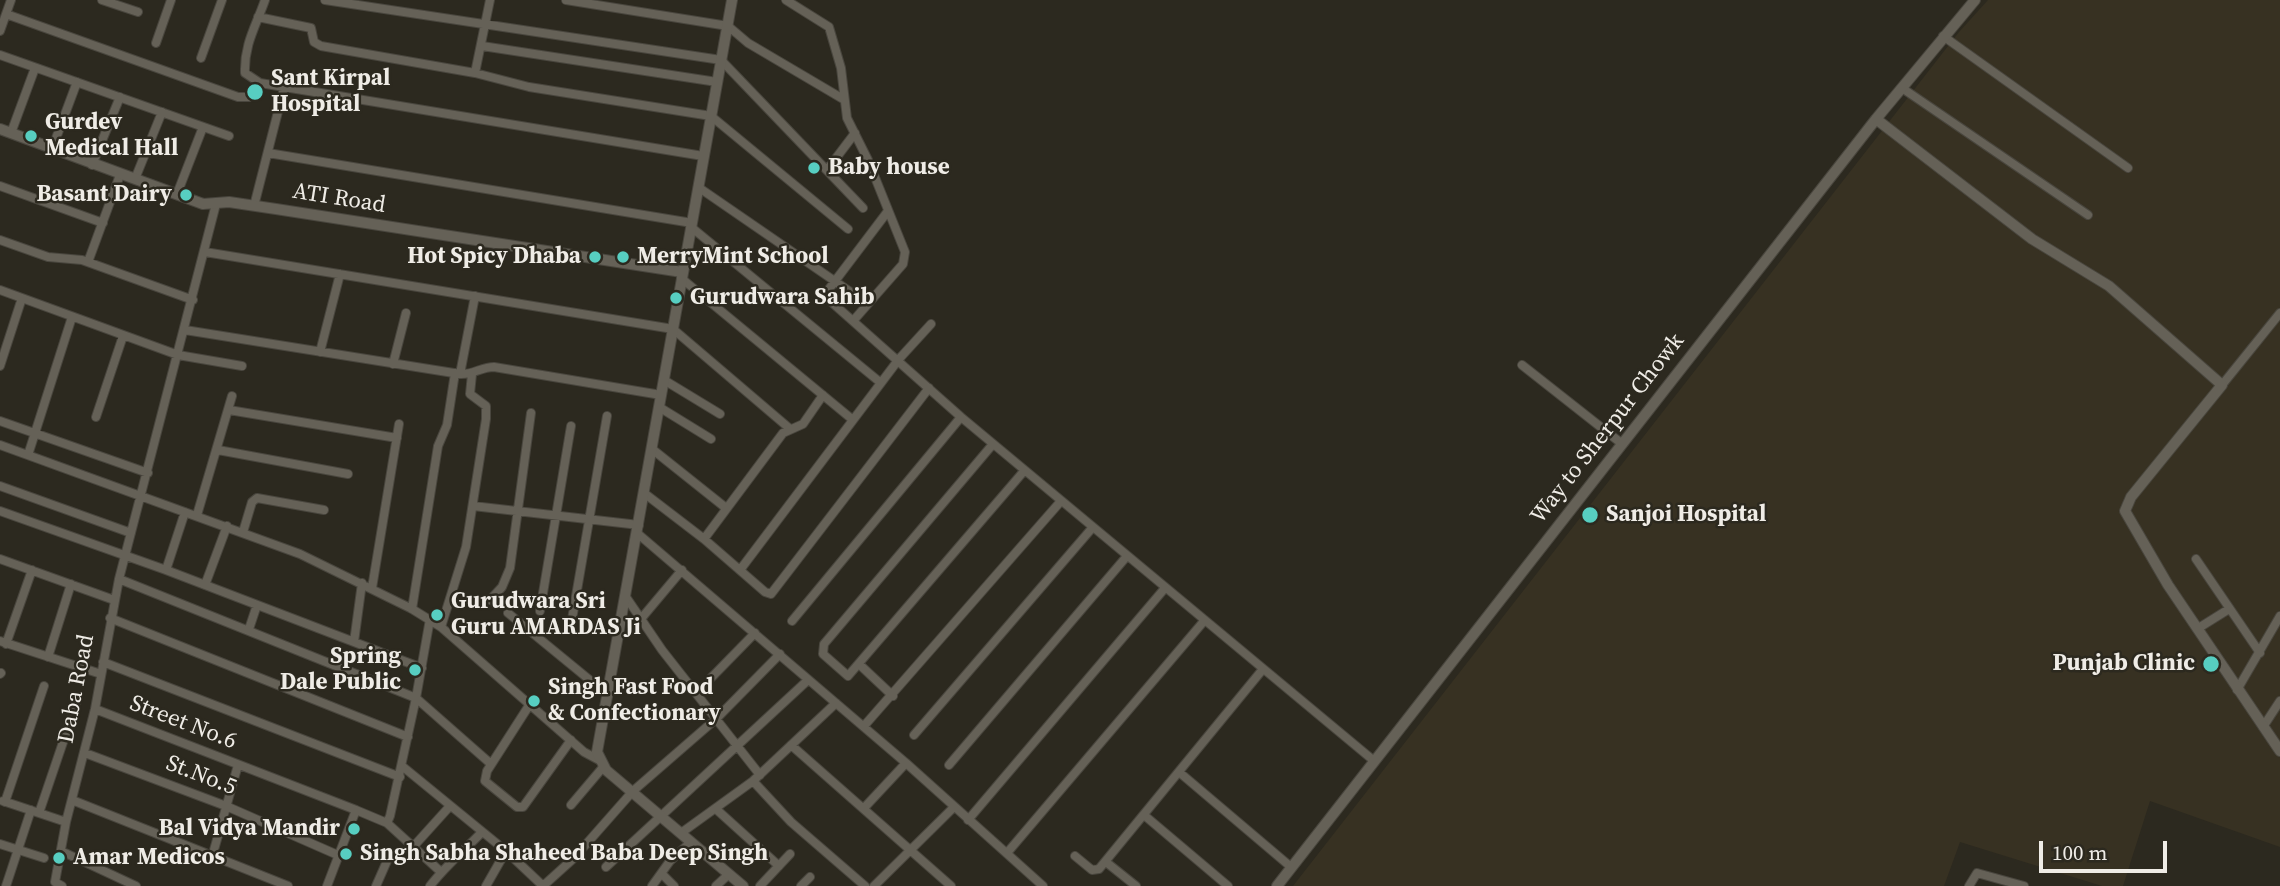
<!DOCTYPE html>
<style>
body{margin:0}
#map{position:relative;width:2280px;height:886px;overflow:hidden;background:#2c291f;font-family:"Source Serif 4",serif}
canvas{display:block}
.scale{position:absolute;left:2039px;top:841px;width:128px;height:32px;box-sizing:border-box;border:4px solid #efece6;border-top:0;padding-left:9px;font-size:21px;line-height:24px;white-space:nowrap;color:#efece6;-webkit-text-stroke:5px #2c291f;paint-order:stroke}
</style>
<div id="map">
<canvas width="2280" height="886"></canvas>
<div class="scale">100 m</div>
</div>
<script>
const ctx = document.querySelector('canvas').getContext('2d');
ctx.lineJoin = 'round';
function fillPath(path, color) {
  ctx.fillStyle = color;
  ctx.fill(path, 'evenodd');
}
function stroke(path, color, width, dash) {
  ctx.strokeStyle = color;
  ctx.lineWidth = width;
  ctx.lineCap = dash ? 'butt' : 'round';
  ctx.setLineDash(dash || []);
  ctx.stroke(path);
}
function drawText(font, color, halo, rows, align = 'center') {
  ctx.font = font + ' "Source Serif 4",serif';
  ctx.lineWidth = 5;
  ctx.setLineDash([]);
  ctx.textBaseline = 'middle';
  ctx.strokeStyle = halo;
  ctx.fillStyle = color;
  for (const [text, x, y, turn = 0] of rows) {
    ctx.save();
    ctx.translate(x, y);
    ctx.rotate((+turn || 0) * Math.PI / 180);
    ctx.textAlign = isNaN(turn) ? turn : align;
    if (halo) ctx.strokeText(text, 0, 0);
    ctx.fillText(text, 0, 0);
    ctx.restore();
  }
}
const built = new Path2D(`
 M1988 0H2280V847L2150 801 2123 886H2102L1960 842 1944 886H1293L1959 32Z`);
const minor = new Path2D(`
 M102 0 138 12
 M325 0 721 60 863 208
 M566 0 728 26 748 43 843 99
 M786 0 829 27 841 68 847 118 868 160 905 252 903 264 853 321
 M6 14 238 97H250L260 83 703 156
 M258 17 311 28 314 42 321 46 475 73 529 87 711 116 848 229
 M0 31 11 0
 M1943 36 2128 168
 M156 43 171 0
 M482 46 717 82
 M0 55 229 136
 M201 58 222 0
 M475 73 490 0
 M260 83 245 73C244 44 256 26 265 0
 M1902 88 2088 215
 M11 133 35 68
 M52 149 77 82
 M268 153 692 223
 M92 165 120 97
 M827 170 855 133
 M135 179 162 112
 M0 186 103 223
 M698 187 868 304
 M177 194 203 127
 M254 206 284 88
 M888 211 829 289 828 299 961 417 1373 760
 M691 227 881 383
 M0 240 48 257 82 260 193 300
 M205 252 673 329 789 428
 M88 262 120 175
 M681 278 853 420
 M0 290 178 355 242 366
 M185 330 460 374C473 375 481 367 494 367L661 395
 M320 352 340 274
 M393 364 406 313
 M1522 365 1621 443
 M0 366 22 298
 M460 374 475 296
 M664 380 720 414
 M2222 385 2280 313
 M659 407 711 439
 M229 410 397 438
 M96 417 123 336
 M0 421 148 473
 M993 444 824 644 823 654 848 676 1024 471
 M0 445 300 554 412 609 441 627 584 752 599 760
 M652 449 726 508
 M218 450 348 474
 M28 455 72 317
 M0 486 131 533
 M644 493 704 539 765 592 771 594 929 388
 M473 506 639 525
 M0 511 166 570 422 668
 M197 515 232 396
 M243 532 252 502 257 498 324 510
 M637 533 906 763 1043 886
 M704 539 783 433 803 424 823 395
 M0 559 114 600
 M2196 559 2260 653
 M166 570 185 512
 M740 570 899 359 931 324
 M119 579 416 698 491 764
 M205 585 227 526
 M372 588 399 424
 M626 597 662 650 760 775
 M490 600 502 587 510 568 531 413
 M412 609 438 446 447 425 455 373
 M540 611 571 426
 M508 613 608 695
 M110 618 408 737
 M640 620 682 570
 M792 621 961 417
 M571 625 607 416
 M441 627 466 547 486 419V406L470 394 472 374
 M249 629 257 605
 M2197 629 2229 609
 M0 641 101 674
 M354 642 362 583
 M6 644 32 570
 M48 657 71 584
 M103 662 400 777
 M859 664 893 696
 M0 674 1 673
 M711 678 755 633
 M2237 690 2280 616
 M530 704 487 771 485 781 517 807H523L571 740
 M95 709 356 810 327 886
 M864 726 1061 501
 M2263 727 2280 701
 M914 735 1093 527
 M791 745 951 886
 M85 753 226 806 340 856
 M949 765 1127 556
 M402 766 506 851 486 886
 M1179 772 1291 867
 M753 781 791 822 865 886
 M72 800 288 886
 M3 801 66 822
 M5 802 44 686
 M571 805 604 766
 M864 808 906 763
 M716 809 779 866
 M356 810 387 823 390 816 416 698 430 619
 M39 813 78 698
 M1144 815 1228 886
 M968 820 1165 588
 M387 823 441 872
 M681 833 753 781 836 703
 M0 844 44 858
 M413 847 450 806
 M61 851 136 886
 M506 851 543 886 574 858 633 791 717 718 780 654
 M1007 853 1204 621
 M1075 856 1092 870 1099 869 1263 669
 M212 857 238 765
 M1106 862 1136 886
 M606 867 808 680
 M662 874 674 886
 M6 886 31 810
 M62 886 55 882 66 822 95 709 119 579 216 204
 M376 886 387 861
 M430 886C446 865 464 851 482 832
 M652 886 670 861 691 842
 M716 886 729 874
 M760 886 790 854
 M801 886 810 877
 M874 886 953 808
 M1969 886 1977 873 2024 886`);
const tertiary = new Path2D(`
 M732 0 597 752 606 770 743 886
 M1876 119 2032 239 2109 286 2222 385 2131 497 2125 511 2168 585 2280 751
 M0 129 203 204 229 202 276 209 682 272
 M1277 886 1876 119 1975 0`);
const markers = [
 [255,92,9,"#57cec1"],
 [31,136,7,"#57cec1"],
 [814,168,7,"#57cec1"],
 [186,195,7,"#57cec1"],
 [595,257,7,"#57cec1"],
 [623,257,7,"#57cec1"],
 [676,298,7,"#57cec1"],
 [1590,515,9,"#57cec1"],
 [437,615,7,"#57cec1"],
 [2211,664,9,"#57cec1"],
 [415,670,7,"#57cec1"],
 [534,701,7,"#57cec1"],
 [354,829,7,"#57cec1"],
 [346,854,7,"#57cec1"],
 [59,858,7,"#57cec1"]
];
const poiNames = [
 ["Sant Kirpal",271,79],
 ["Hospital",271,105],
 ["Gurdev",45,123],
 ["Medical Hall",45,149],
 ["Baby house",828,168],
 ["Basant Dairy",172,195,"right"],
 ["Hot Spicy Dhaba",581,257,"right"],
 ["MerryMint School",637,257],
 ["Gurudwara Sahib",690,298],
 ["Sanjoi Hospital",1606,515],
 ["Gurudwara Sri",451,602],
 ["Guru AMARDAS Ji",451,628],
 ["Spring",401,657,"right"],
 ["Dale Public",401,683,"right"],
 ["Punjab Clinic",2195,664,"right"],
 ["Singh Fast Food",548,688],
 ["& Confectionary",548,714],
 ["Bal Vidya Mandir",340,829,"right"],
 ["Singh Sabha Shaheed Baba Deep Singh",360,854],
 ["Amar Medicos",73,858]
];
const streetNames = [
 ["ATI Road",339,199,9],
 ["Way to Sherpur Chowk",1608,429,-52],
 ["Daba Road",77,689,-79],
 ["Street No.6",183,723,21],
 ["St.No.5",201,776,21]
];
fillPath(built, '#373122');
stroke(minor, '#49463e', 10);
stroke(tertiary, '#49463e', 12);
stroke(minor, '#656157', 8);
stroke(tertiary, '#656157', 10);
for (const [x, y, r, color] of markers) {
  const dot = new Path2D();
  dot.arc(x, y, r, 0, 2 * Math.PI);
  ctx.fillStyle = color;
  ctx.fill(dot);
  stroke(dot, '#2c291f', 2.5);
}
drawText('bold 23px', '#efece6', '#2c291f', poiNames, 'left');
drawText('23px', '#efece6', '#2c291f', streetNames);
</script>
